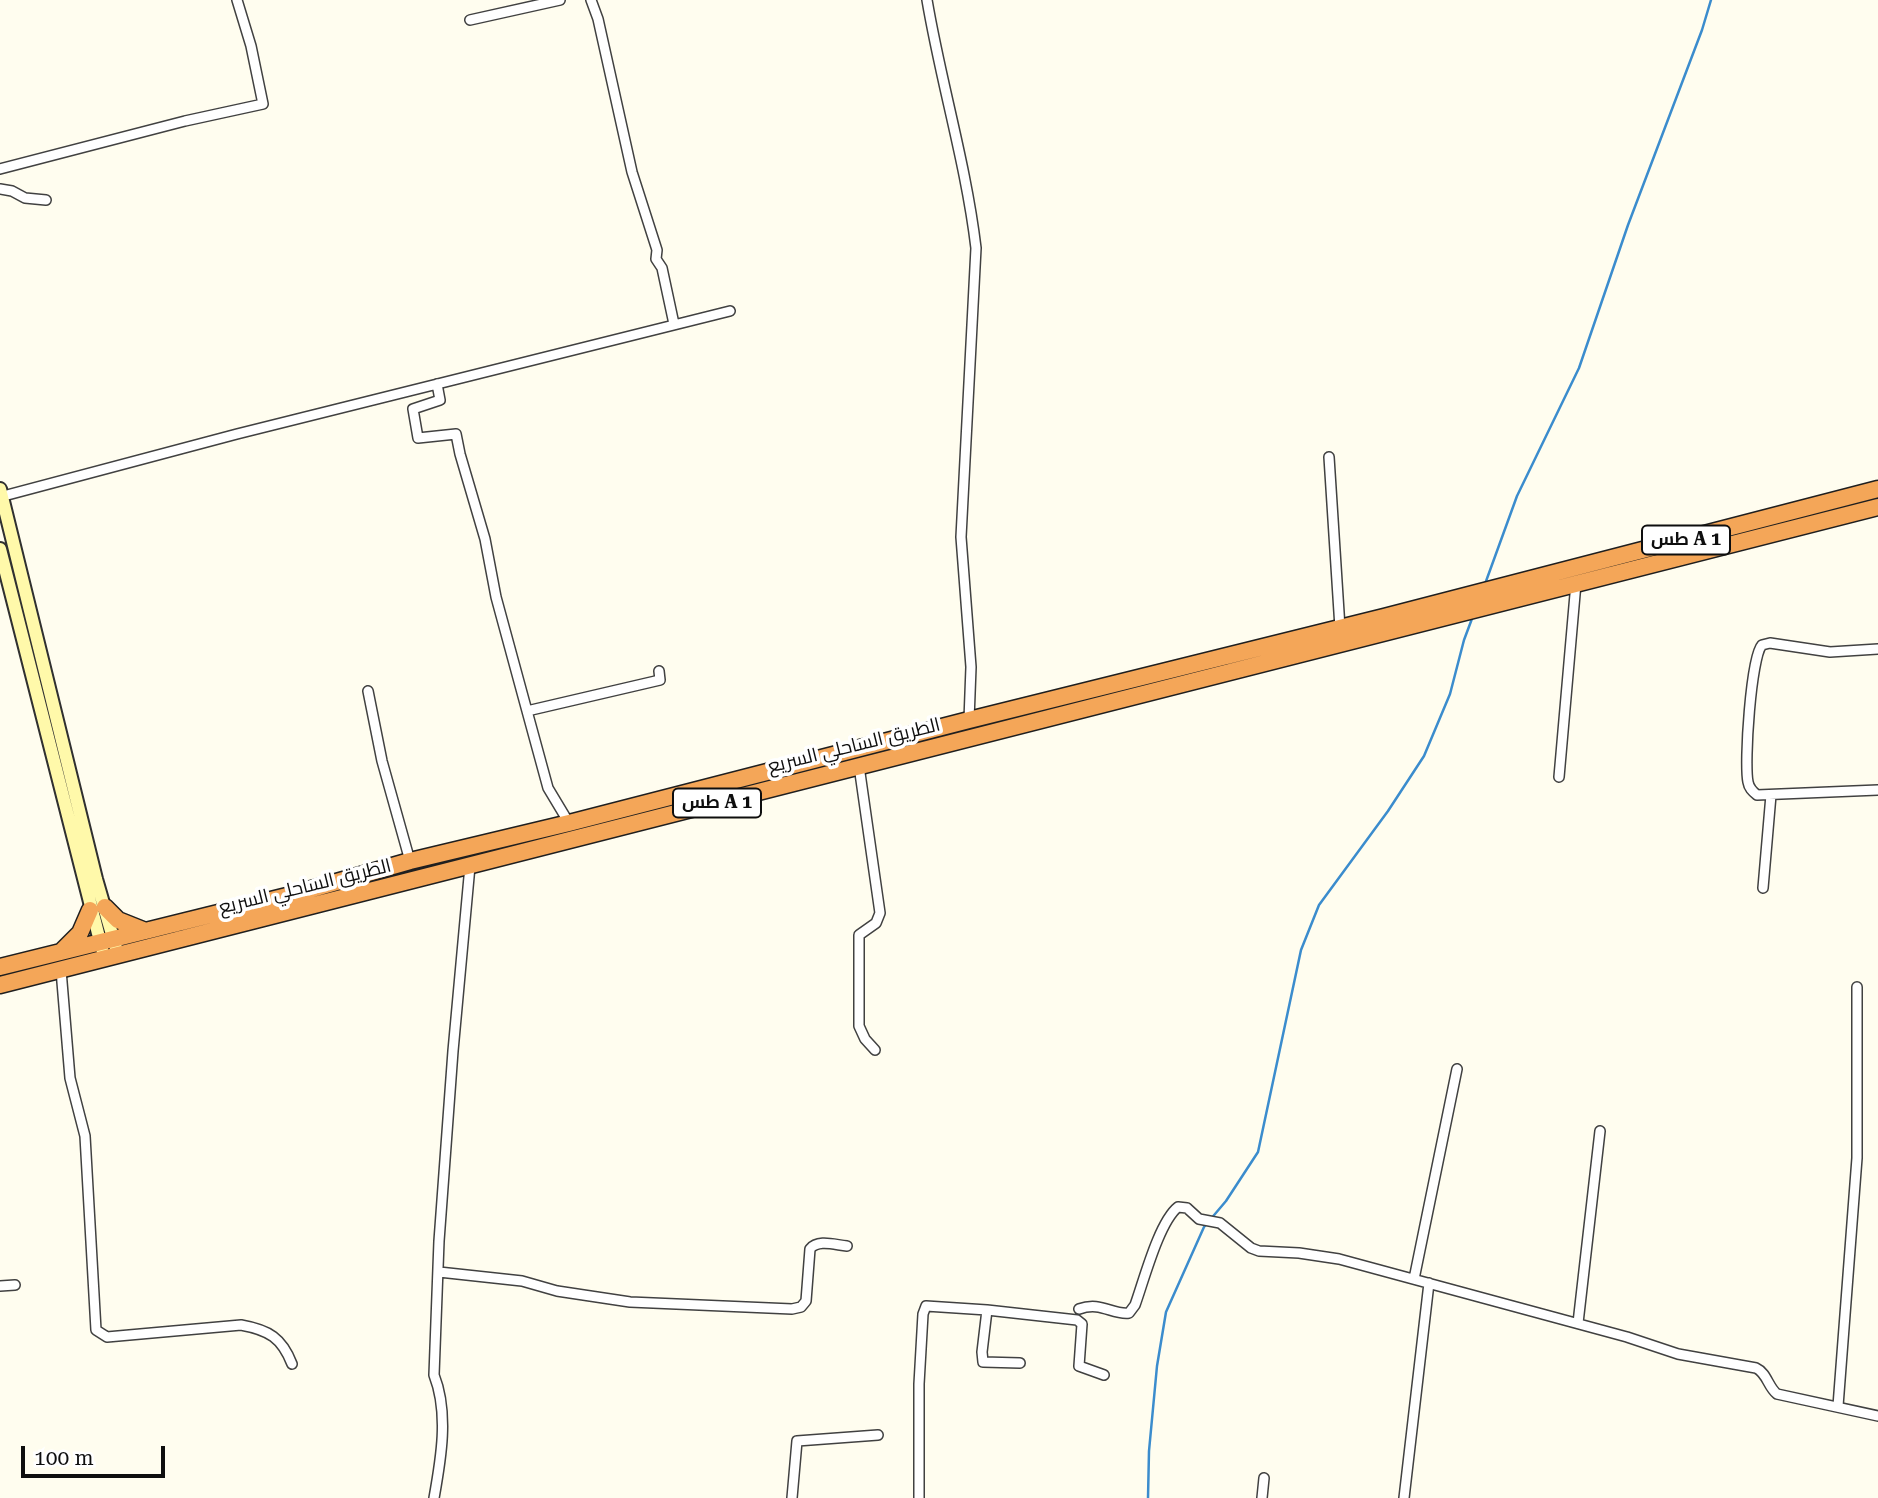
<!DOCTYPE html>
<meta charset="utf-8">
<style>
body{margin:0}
#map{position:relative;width:1878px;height:1498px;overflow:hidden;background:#fffdef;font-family:"Roboto Serif",serif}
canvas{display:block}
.scale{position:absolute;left:21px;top:1446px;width:144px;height:32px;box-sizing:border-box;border:4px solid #0e0e0e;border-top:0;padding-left:9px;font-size:21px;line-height:24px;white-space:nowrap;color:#0e0e0e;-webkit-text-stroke:5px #fff;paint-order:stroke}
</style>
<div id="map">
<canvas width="1878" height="1498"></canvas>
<div class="scale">100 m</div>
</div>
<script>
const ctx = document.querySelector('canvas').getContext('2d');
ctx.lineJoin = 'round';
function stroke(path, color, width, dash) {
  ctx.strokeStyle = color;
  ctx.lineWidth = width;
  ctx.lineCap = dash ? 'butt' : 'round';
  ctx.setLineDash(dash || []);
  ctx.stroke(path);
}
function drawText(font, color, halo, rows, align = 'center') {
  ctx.font = font + ' "Roboto Serif",Cairo,serif';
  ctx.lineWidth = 7;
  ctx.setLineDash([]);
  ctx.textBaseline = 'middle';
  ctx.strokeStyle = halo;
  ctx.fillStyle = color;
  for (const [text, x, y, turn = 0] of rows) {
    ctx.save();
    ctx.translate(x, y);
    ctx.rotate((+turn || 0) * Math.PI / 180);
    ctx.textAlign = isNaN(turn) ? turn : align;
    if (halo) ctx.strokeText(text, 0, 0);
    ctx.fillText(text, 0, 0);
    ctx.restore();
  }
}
const stream = new Path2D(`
 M1485 584 1517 496 1579 368 1628 225 1702 30 1711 0
 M1148 1498 1149 1451 1157 1366 1166 1312 1204 1227 1226 1201 1258 1152 1301 950 1319 905 1388 811 1424 756 1450 694 1464 640 1473 616`);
const street = new Path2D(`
 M591 0 598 19 632 172 657 250 656 259 662 268 674 324
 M927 0C941 83 966 164 976 248L961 537 971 667 969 720
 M470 20 560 0
 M0 169 185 121 263 104 251 46 237 0
 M0 189 12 191 25 198 46 200
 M437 384 440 400 413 409 418 438 456 434 460 454 485 539 496 597 527 711
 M1329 457 1340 628
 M0 497 237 434 730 311
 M1878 649 1830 652 1770 643 1762 645C1751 657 1744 763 1748 782 1749 788 1752 791 1757 795L1878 790
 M368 691 382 761 410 861
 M859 766 880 913 876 923 859 935V1026L865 1039 875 1050
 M1559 777 1576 583
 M569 823 548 788 527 711 660 680 659 671
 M1763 888 1771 795
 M61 970 70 1078 85 1136 96 1330 107 1337 241 1325C269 1330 282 1338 292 1364
 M439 1272 522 1281 557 1291 630 1302 792 1309 801 1307 806 1301 810 1249C818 1239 835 1245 847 1246
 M1414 1279 1457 1069
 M0 1286 15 1285
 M1079 1309C1101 1301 1112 1315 1129 1313L1135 1305C1144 1280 1159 1222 1178 1207L1187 1208 1199 1219 1220 1223 1251 1248 1259 1251 1299 1253 1339 1259 1627 1337 1678 1354 1756 1368C1767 1373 1768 1387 1777 1394L1878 1416
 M987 1310 1077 1320 1082 1324 1079 1366 1104 1375
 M1578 1323 1600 1131
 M1838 1406 1857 1158V987
 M434 1498C441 1459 449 1413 434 1375L439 1241 453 1051 470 866
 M792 1498 797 1441 878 1435
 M919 1498V1384L923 1314 926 1306 987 1310 982 1352 983 1362 1020 1363
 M1262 1498 1264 1478
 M1404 1498 1429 1283`);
const secondary = new Path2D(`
 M0 489 96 879 116 948
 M0 549 102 949`);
const highway = new Path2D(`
 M105 907 118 920 143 930
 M63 950 80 933 90 910
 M0 967 291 895 410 861 569 823 969 720 1384 617 1878 489
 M0 985 1878 507`);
const shields = [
 [1686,540,88],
 [717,803,88]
];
const shieldNames = [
 ["طس A 1",1686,540],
 ["طس A 1",717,803]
];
const streetNames = [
 ["الطريق الساحلي السريع",854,746,-14],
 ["الطريق الساحلي السريع",305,887,-14]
];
stroke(stream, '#3b8ccd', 2.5);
stroke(street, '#414141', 12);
stroke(secondary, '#303030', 16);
stroke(highway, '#1f1f1f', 19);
stroke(street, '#fff', 9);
stroke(secondary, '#fff9aa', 12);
stroke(highway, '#f4a658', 16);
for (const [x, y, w] of shields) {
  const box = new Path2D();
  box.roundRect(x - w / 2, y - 14.5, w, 29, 5);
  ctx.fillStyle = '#fff';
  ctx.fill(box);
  stroke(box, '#0e0e0e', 2);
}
drawText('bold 18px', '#0e0e0e', null, shieldNames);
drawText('19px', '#0e0e0e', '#fff', streetNames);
</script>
